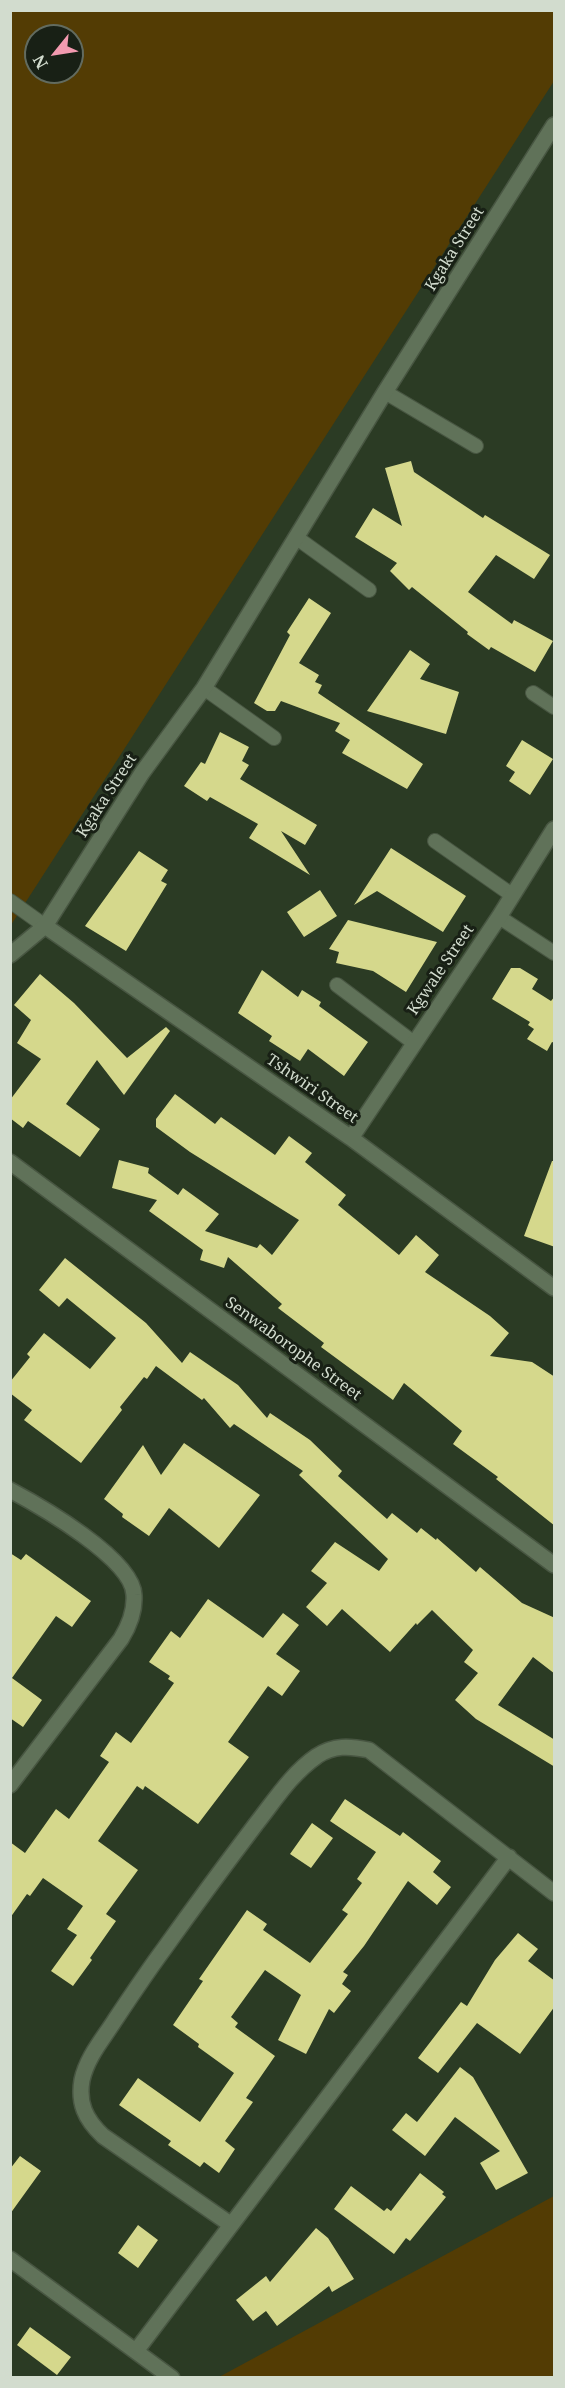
<!DOCTYPE html>
<style>
body{margin:0}
#map{position:relative;width:565px;height:2388px;overflow:hidden;background:#2b3b24;font-family:"Noto Serif",serif}
canvas{display:block}
.frame{position:absolute;inset:0;border:12px solid #d2dcce;pointer-events:none}
.north{position:absolute;left:24px;top:24px;width:60px;height:60px;box-sizing:border-box;background:#182015;border:2px solid #626b5f;border-radius:50%;rotate:240deg;font-size:16px;font-weight:700;line-height:24px;text-align:center;color:#d2dcce}
.north::after{content:'';display:block;margin:auto;width:21px;height:27px;background:#f29aaf;clip-path:polygon(50% 0,100% 100%,50% 72%,0 100%)}
</style>
<div id="map">
<canvas width="565" height="2388"></canvas>
<div class="frame"></div>
<div class="north">N</div>
</div>
<script>
const ctx = document.querySelector('canvas').getContext('2d');
ctx.lineJoin = 'round';
function fillPath(path, color) {
  ctx.fillStyle = color;
  ctx.fill(path, 'evenodd');
}
function stroke(path, color, width, dash) {
  ctx.strokeStyle = color;
  ctx.lineWidth = width;
  ctx.lineCap = dash ? 'butt' : 'round';
  ctx.setLineDash(dash || []);
  ctx.stroke(path);
}
function drawText(font, color, halo, rows, align = 'center') {
  ctx.font = font + ' "Noto Serif",serif';
  ctx.lineWidth = 6;
  ctx.setLineDash([]);
  ctx.textBaseline = 'middle';
  ctx.strokeStyle = halo;
  ctx.fillStyle = color;
  for (const [text, x, y, turn = 0] of rows) {
    ctx.save();
    ctx.translate(x, y);
    ctx.rotate((+turn || 0) * Math.PI / 180);
    ctx.textAlign = isNaN(turn) ? turn : align;
    if (halo) ctx.strokeText(text, 0, 0);
    ctx.fillText(text, 0, 0);
    ctx.restore();
  }
}
const green = new Path2D(`
 M11 11H554V81L11 925ZM36 36H72V72H36Z
 M554 2196V2377H219Z`);
const building = new Path2D(`
 M411 461 414 472 483 518 485 515 550 555 534 579 496 555 468 592 512 624 514 620 553 641 535 672 491 647 489 650 467 634 468 632 412 587 409 590 390 571 397 563 355 537 373 508 402 526 385 468Z
 M309 598 331 613 299 663 319 675 315 682 322 685 318 693 423 764 407 789 342 753 350 740 335 731 340 723 281 701 275 711H267L254 703 290 635 287 632Z
 M410 650 430 664 420 679 459 692 446 734 367 711Z
 M220 732 249 747 242 761 249 765 240 779 317 825 305 845 281 831 310 875 249 838 258 824 210 797 207 801 184 786 201 762 205 764Z
 M522 740 553 759 530 795 509 781 515 772 506 766Z
 M391 848 466 896 443 932 377 891 354 905Z
 M139 851 168 870 161 881 167 884 126 951 85 926Z
 M320 890 337 916 304 937 287 912Z
 M348 920 437 942 406 992 373 971 336 963 339 952 329 949Z
 M511 968H520L538 979 532 989 551 1001 555 996V1043L552 1042 547 1051 527 1039 534 1029 528 1025 530 1022 492 999Z
 M262 970 298 997 302 990 321 1002 319 1006 368 1042 344 1076 308 1049 300 1061 269 1041 272 1036 238 1013Z
 M40 974 74 1003 127 1058 166 1027 170 1031 124 1095 97 1060 66 1104 100 1129 80 1157 28 1121 23 1128 10 1118V1100L41 1059 17 1043 31 1020 14 1005Z
 M175 1094 215 1124 221 1117 275 1155 289 1136 312 1153 305 1162 346 1195 338 1205 399 1255 416 1235 439 1255 425 1272 490 1316 509 1333 490 1356 532 1362 555 1377V1526L496 1479 498 1477 453 1444 462 1431 404 1383 393 1400 321 1347 324 1343 278 1308 282 1304 228 1257 224 1268 200 1260 203 1250 149 1211 157 1200 112 1188 119 1160 149 1168 148 1173 178 1195 183 1188 219 1214 205 1231 257 1248 260 1244 272 1255 299 1220 190 1152 156 1127V1119Z
 M552 1161H555V1247L524 1236Z
 M65 1258 146 1323 182 1363 190 1352 238 1385 267 1418 270 1413 310 1440 342 1471 338 1476 387 1519 392 1513 417 1533 421 1528 436 1540 437 1538 476 1572 480 1567 522 1603 555 1618V1674L533 1657 498 1705 555 1740V1767L476 1719 455 1700 478 1673 464 1662 473 1650 432 1610 417 1625 416 1623 390 1652 342 1609 327 1626 306 1607 327 1583 311 1571 335 1542 379 1571 388 1559 299 1475 303 1471 234 1424 230 1428 204 1398 202 1400 156 1366 147 1379 144 1377 120 1407 122 1410 81 1463 24 1420 32 1410 10 1393V1382L30 1357 27 1354 44 1333 90 1369 116 1338 67 1298 59 1307 39 1290Z
 M184 1443 260 1495 219 1548 169 1508 149 1536 122 1517 123 1514 104 1499 143 1445 161 1475Z
 M10 1553 21 1560 26 1554 91 1601 72 1627 56 1616 12 1678 42 1700 23 1727 10 1718Z
 M208 1599 263 1638 283 1613 299 1625 276 1654 300 1671 282 1696 268 1686 228 1742 249 1757 198 1824 145 1786 143 1790 137 1786 98 1841 138 1870 106 1914 116 1921 90 1958 92 1960 73 1986 51 1971 77 1935 67 1929 83 1906 43 1878 30 1896 27 1894 10 1918V1842L25 1853 56 1809 69 1819 109 1762 100 1756 116 1732 131 1743 174 1683 168 1679 170 1676 149 1662 171 1631 180 1638Z
 M345 1799 400 1836 403 1832 441 1861 433 1872 451 1887 437 1905 408 1881 364 1946 343 1972 348 1975 342 1984 351 1991 334 2013 329 2009 306 2054 278 2040 301 1995 265 1970 231 2017 238 2023 235 2027 275 2056 246 2098 253 2102 225 2141 235 2149 219 2173 204 2162 200 2167 168 2145 171 2141 119 2105 138 2078 200 2122 234 2073 198 2047 199 2044 173 2025 203 1981 199 1979 247 1910 267 1924 263 1930 310 1963 348 1914 342 1910 362 1883 357 1879 376 1852 330 1821Z
 M312 1823 333 1838 311 1868 290 1854Z
 M518 1933 538 1949 528 1961 555 1981V2006L520 2054 477 2023 438 2073 418 2058 461 2002 467 2006 495 1960Z
 M460 2067 473 2077 528 2173 496 2190 480 2163 500 2151 455 2117 425 2156 392 2130 406 2113 417 2122Z
 M20 2156 41 2171 10 2214V2169Z
 M420 2173 444 2192 442 2194 446 2197 410 2241 406 2238 394 2254 334 2209 351 2186 384 2211 387 2208 391 2211Z
 M138 2225 158 2240 138 2268 118 2253Z
 M316 2228 328 2238 354 2279 332 2292 329 2286 277 2326 266 2311 253 2321 236 2300 266 2276 270 2282Z
 M30 2327 71 2357 57 2375 17 2345Z`);
const service = new Path2D(`
 M385 392 476 446
 M297 538 369 590
 M204 688 274 738
 M533 693 554 707
 M435 841 512 895
 M10 901 45 926
 M499 917 554 953
 M337 985 414 1043`);
const minor = new Path2D(`
 M45 926 351 1138 554 1288
 M10 955 45 926 142 773 204 688 385 392 554 125
 M351 1138 499 917 554 829
 M10 1162 554 1565
 M10 1490C40 1506 133 1559 134 1595 135 1610 129 1626 121 1639L10 1785
 M230 2224 103 2136C85 2119 78 2103 82 2080 87 2057 103 2039 115 2020 131 1996 147 1972 164 1949 194 1907 225 1865 256 1824 275 1800 291 1774 317 1756 334 1745 349 1746 369 1750L554 1893
 M10 2259 172 2378
 M136 2351 509 1857`);
const streetNames = [
 ["Kgaka Street",455,249,-58],
 ["Kgaka Street",107,796,-57],
 ["Kgwale Street",441,970,-56],
 ["Tshwiri Street",312,1089,35],
 ["Senwaborophe Street",293,1349,36]
];
fillPath(green, '#533c04');
fillPath(building, '#d5d88c');
stroke(service, '#485642', 16);
stroke(minor, '#485642', 18);
stroke(service, '#607259', 14);
stroke(minor, '#607259', 15);
drawText('16px', '#d2dcce', '#182015', streetNames);
</script>
